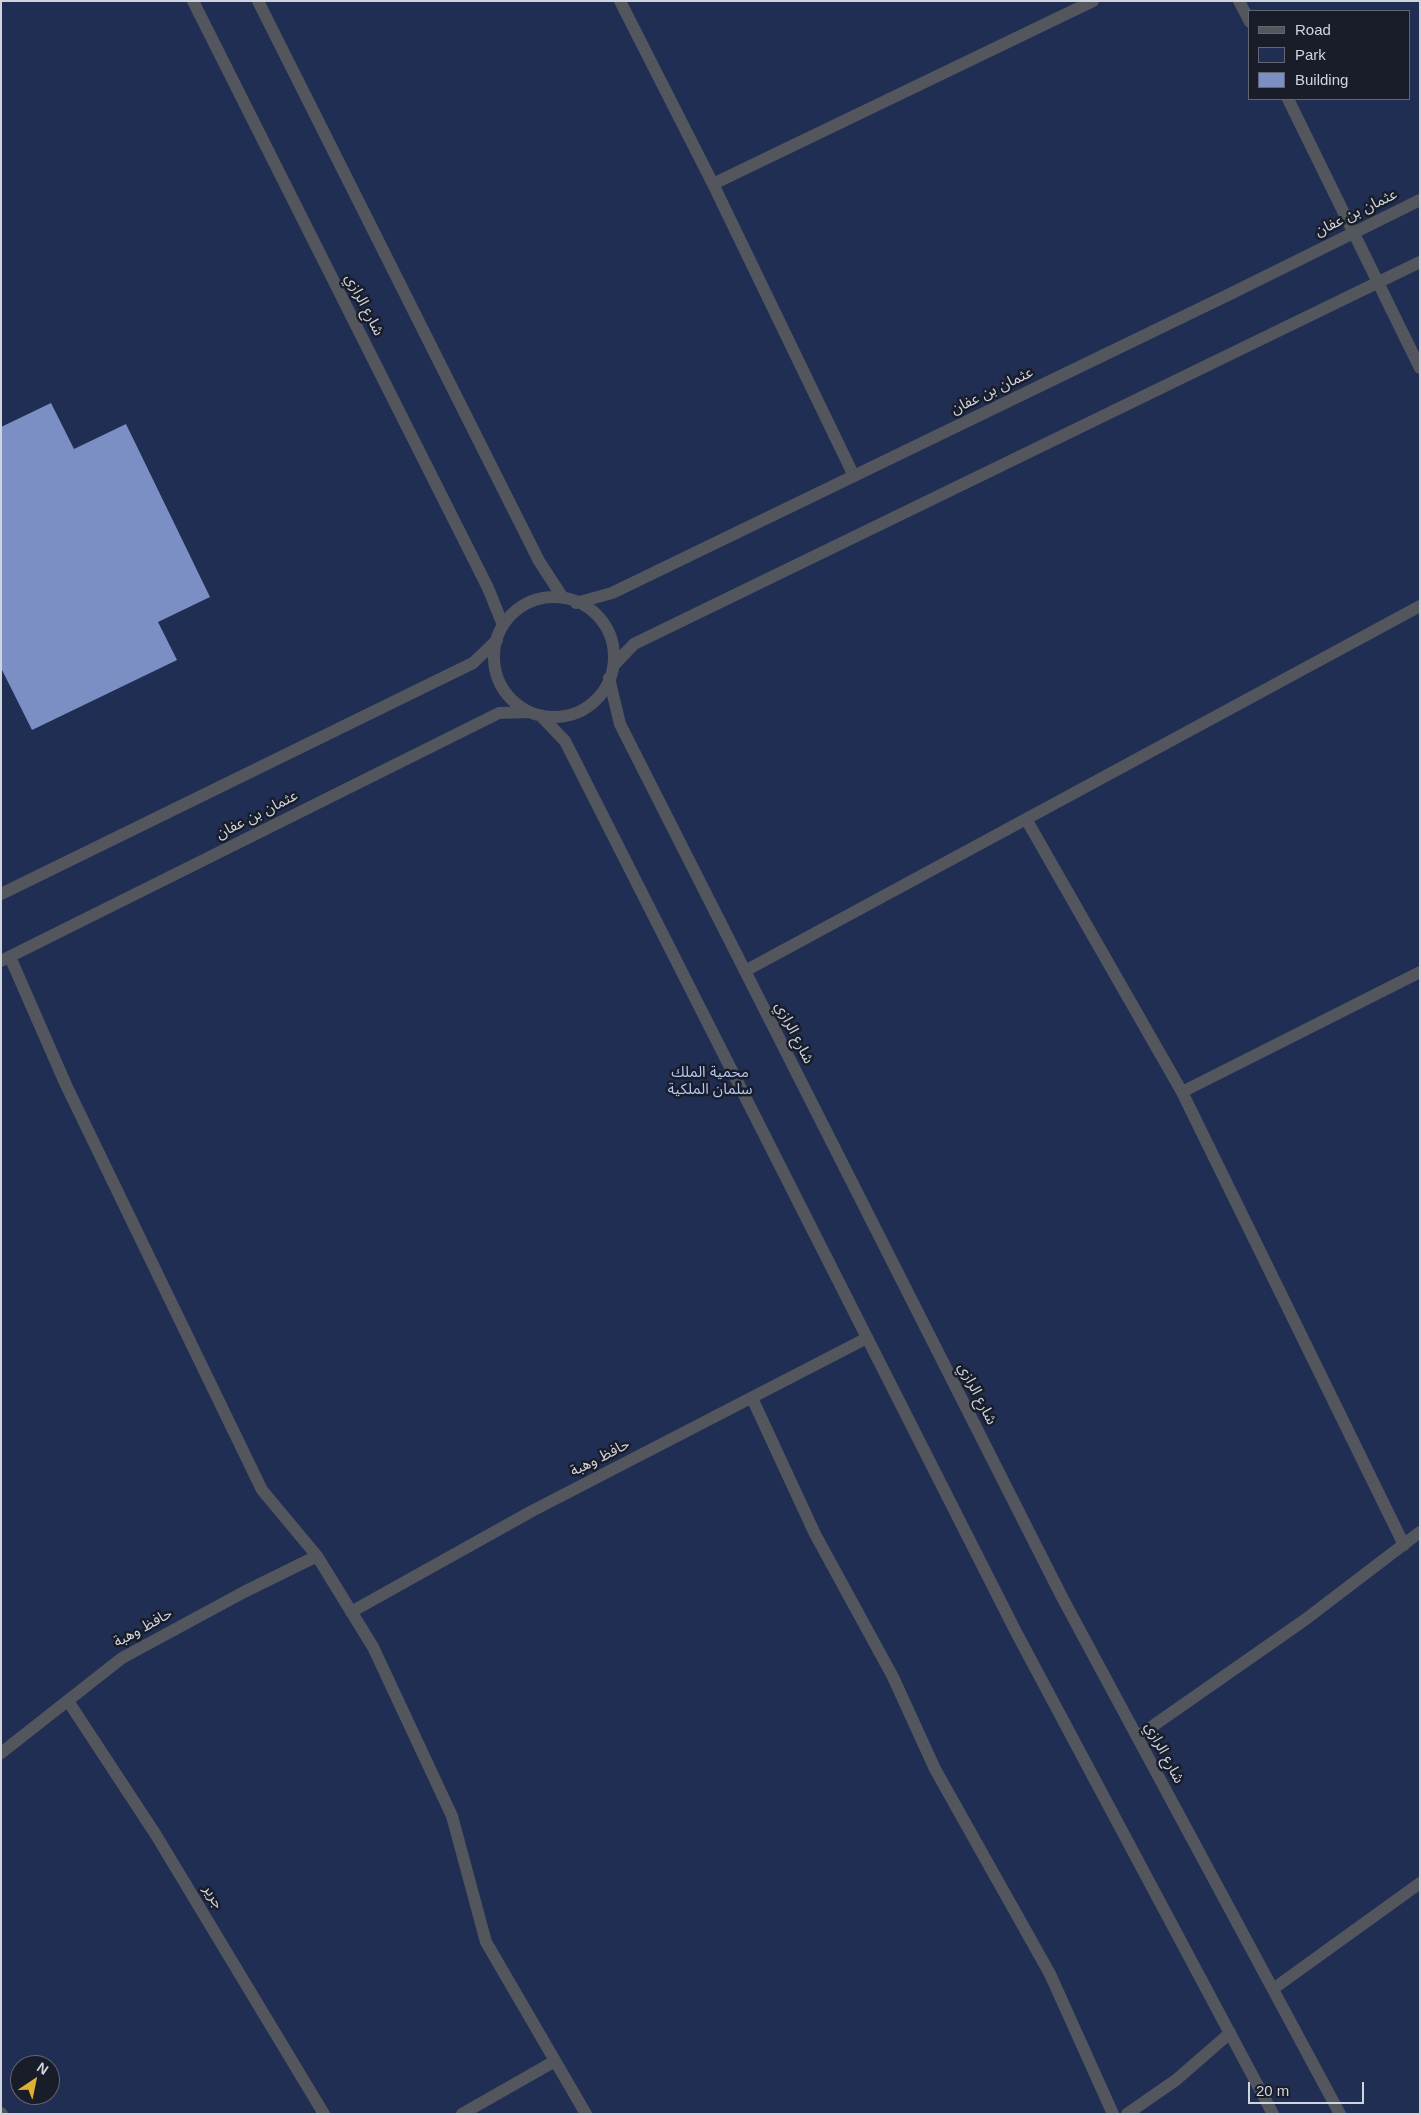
<!DOCTYPE html>
<meta charset="utf-8">
<style>
body{margin:0}
#map{position:relative;width:1421px;height:2115px;overflow:hidden;background:#181d29;font-family:Helvetica,sans-serif}
canvas{display:block}
.frame{position:absolute;inset:0;border:2px solid #d0d4dc;pointer-events:none}
.legend{position:absolute;left:1248px;top:10px;width:162px;height:90px;box-sizing:border-box;background:#181d29;border:1px solid #626671;margin:0;padding:6px 9px;list-style:none;font-size:15px;color:#d0d4dc}
.legend li{display:flex;align-items:center;gap:10px;height:25px}
.legend b{width:25px;border:1px solid #626671}
.north{position:absolute;left:10px;top:2055px;width:50px;height:50px;box-sizing:border-box;background:#181d29;border:1px solid #626671;border-radius:50%;rotate:34deg;font-size:14px;font-weight:700;line-height:20px;text-align:center;color:#d0d4dc}
.north::after{content:'';display:block;margin:auto;width:18px;height:22px;background:#deb133;clip-path:polygon(50% 0,100% 100%,50% 72%,0 100%)}
.scale{position:absolute;left:1248px;top:2082px;width:116px;height:22px;box-sizing:border-box;border:2px solid #d0d4dc;border-top:0;padding-left:6px;font-size:15px;line-height:18px;white-space:nowrap;color:#d0d4dc;-webkit-text-stroke:4px #181d29;paint-order:stroke}
</style>
<div id="map">
<canvas width="1421" height="2115"></canvas>
<div class="frame"></div>
<ul class="legend">
<li><b style="height:6px;background:#53565c"></b>Road</li>
<li><b style="height:14px;background:#212e53"></b>Park</li>
<li><b style="height:14px;background:#7b8fc4"></b>Building</li>
</ul>
<div class="north">N</div>
<div class="scale">20 m</div>
</div>
<script>
const ctx = document.querySelector('canvas').getContext('2d');
ctx.lineJoin = 'round';
function fillPath(path, color) {
  ctx.fillStyle = color;
  ctx.fill(path, 'evenodd');
}
function stroke(path, color, width, dash) {
  ctx.strokeStyle = color;
  ctx.lineWidth = width;
  ctx.lineCap = dash ? 'butt' : 'round';
  ctx.setLineDash(dash || []);
  ctx.stroke(path);
}
function drawText(font, color, halo, rows, align = 'center') {
  ctx.font = font + ' Helvetica,"Noto Sans Arabic",sans-serif';
  ctx.lineWidth = 5;
  ctx.setLineDash([]);
  ctx.textBaseline = 'middle';
  ctx.strokeStyle = halo;
  ctx.fillStyle = color;
  for (const [text, x, y, turn = 0] of rows) {
    ctx.save();
    ctx.translate(x, y);
    ctx.rotate((+turn || 0) * Math.PI / 180);
    ctx.textAlign = isNaN(turn) ? turn : align;
    if (halo) ctx.strokeText(text, 0, 0);
    ctx.fillText(text, 0, 0);
    ctx.restore();
  }
}
const green = new Path2D(`
 M1 1H1420V2114H1ZM1250 11H1410V99H1250ZM20 2065H50V2095H20Z`);
const building = new Path2D(`
 M51 403 74 449 126 424 210 597 158 622 177 660 32 730 1 668V427Z`);
const minor = new Path2D(`
 M620 1 713 184 854 476
 M1239 1 1250 22
 M1288 99 1420 368
 M713 184 1093 1
 M1026 819 1182 1092 1404 1545
 M10 957 66 1085 262 1490 317 1556 373 1647 452 1816 486 1942 586 2114
 M745 971 1420 606
 M1182 1092 1420 972
 M752 1398 815 1534 893 1677 935 1769 1050 1974 1113 2114
 M351 1612 532 1511 867 1338
 M68 1701 156 1835 324 2114
 M1137 1737 1306 1619 1420 1532
 M1 1753 122 1658 244 1592 317 1556
 M1273 1989 1420 1883
 M1 2113 2 2114
 M462 2114 555 2061
 M1127 2114 1176 2080 1230 2033`);
const tertiary = new Path2D(`
 M193 1 488 588 503 625
 M258 1 539 561 563 598
 M494 657a60 60 0 1 1 120 0a60 60 0 1 1-120 0Z
 M576 603 612 593 1228 295 1420 200
 M614 665 634 644 1420 262
 M609 678 620 724 1063 1599 1340 2114
 M542 717 565 741 1016 1632 1273 2114
 M1 894 473 663 497 640
 M1 961 499 713 530 712`);
const streetNames = [
 ["عثمان بن عفان",1356,213,-26],
 ["شارع الرازي",364,305,63],
 ["عثمان بن عفان",992,391,-26],
 ["عثمان بن عفان",257,815,-27],
 ["شارع الرازي",794,1033,63],
 ["شارع الرازي",977,1394,63],
 ["حافظ وهبة",600,1458,-27],
 ["حافظ وهبة",143,1628,-29],
 ["شارع الرازي",1164,1753,62],
 ["جرير",213,1897,59]
];
const parkNames = [
 ["محمية الملك",710,1073],
 ["سلمان الملكية",710,1090]
];
fillPath(green, '#212e53');
fillPath(building, '#7b8fc4');
stroke(minor, '#53565c', 12);
stroke(tertiary, '#53565c', 12);
drawText('15px', '#d0d4dc', '#181d29', streetNames);
drawText('15px', '#b3c5f2', '#181d29', parkNames);
</script>
